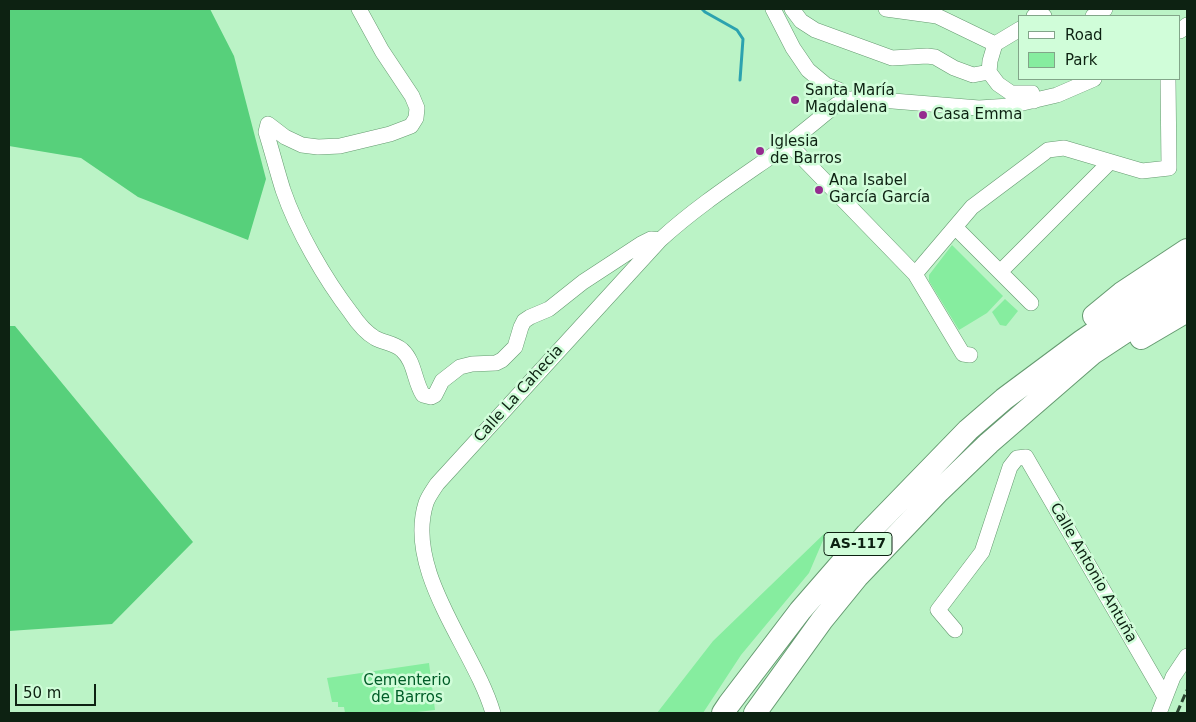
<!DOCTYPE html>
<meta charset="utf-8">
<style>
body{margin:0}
#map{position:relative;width:1196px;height:722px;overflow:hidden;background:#bbf3c6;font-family:"DejaVu Sans",sans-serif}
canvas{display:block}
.frame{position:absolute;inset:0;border:10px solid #0d2212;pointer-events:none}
.legend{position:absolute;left:1018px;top:15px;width:162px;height:65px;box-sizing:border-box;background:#d0fdd9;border:1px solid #82a589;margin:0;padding:6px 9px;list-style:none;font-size:15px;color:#0d2212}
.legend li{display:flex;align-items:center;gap:10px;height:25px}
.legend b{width:25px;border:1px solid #82a589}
.scale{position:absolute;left:15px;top:684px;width:81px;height:22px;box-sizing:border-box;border:2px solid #0d2212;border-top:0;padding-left:6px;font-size:15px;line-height:18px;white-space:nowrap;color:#0d2212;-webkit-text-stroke:4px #d0fdd9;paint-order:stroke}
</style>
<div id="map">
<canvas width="1196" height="722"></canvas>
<div class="frame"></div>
<ul class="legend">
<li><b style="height:6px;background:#fff"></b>Road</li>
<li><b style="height:14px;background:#86ed9f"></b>Park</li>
</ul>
<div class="scale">50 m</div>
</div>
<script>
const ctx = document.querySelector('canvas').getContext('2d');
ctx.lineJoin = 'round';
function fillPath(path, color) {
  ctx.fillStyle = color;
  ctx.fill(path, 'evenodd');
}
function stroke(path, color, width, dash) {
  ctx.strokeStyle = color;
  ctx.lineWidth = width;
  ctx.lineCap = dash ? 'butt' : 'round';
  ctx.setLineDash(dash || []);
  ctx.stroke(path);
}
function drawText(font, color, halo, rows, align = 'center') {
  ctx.font = font + ' "DejaVu Sans",sans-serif';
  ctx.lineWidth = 5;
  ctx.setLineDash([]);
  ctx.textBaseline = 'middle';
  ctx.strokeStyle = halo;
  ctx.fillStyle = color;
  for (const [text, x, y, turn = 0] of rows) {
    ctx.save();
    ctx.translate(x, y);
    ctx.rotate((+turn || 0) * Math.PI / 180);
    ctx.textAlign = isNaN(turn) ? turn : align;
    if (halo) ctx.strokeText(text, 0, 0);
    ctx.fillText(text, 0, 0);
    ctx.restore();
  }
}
const green = new Path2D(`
 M952 245 1003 296 987 313 959 330 929 281V275Z
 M1005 299 1018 311 1006 326 1000 325 992 312Z
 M827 531 809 573 741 655 703 713H657L713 641Z
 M429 663 435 710 408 713H345L344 707H338V702H332L327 678Z`);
const forest = new Path2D(`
 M9 9H210L234 56 266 179 248 240 138 197 81 158 9 146Z
 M9 326H15L193 542 112 624 9 631Z`);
const stream = new Path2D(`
 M702 9 705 12 737 30 743 39 740 80`);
const minor = new Path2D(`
 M359 9 382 51 412 96 417 108 416 118 411 126 390 134 340 146 318 147 302 145 285 137 268 124 266 132C272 151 277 171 283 190 297 231 325 279 351 313 357 322 365 332 375 338 384 343 394 343 402 350 415 362 414 381 423 395L431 397 435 395 442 381 460 367 472 364 496 363 502 360 515 347 521 327 524 321 530 317 549 309 583 282 641 244 651 239 660 240
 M773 9 793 48 808 70 826 85 839 90 846 100
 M792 9 801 21 815 30 892 58 927 56 935 57 954 68 973 75 989 72
 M886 9 937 16 995 44
 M1034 16H1044
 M1093 16 1105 9
 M1020 29 995 44 990 61 989 72 998 84 1011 93H1032L1034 101
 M1180 31 1187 25
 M788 143 915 274 963 354 970 355
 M955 227 1031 303
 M1000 272 1110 162
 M915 274 972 207 1048 150 1064 148 1142 171 1169 168 1168 79
 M955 630 938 610 982 552 1010 467 1017 458 1026 457 1165 697
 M493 713C475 650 404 572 426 503 428 497 433 490 437 484L660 240C696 207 736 181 776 153 796 138 816 121 836 105L846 100 856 98 979 108 1010 106 1057 95 1094 79
 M1159 713 1173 677 1187 656`);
const highway = new Path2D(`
 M1094 316 1122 293 1187 250
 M1141 338 1187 311
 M723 713 729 704 800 611 867 534 968 430 1004 399 1082 341 1187 270
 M755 713 822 620 857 577 939 491 989 443 1093 353 1187 291`);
const rail = new Path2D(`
 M1177 713 1187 690`);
const markers = [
 [795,100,5,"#952c8f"],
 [923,115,5,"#952c8f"],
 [760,151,5,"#952c8f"],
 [819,190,5,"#952c8f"]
];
const shields = [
 [858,544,68]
];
const shieldNames = [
 ["AS-117",858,544]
];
const poiNames = [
 ["Santa María",805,91],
 ["Magdalena",805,108],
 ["Casa Emma",933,115],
 ["Iglesia",770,142],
 ["de Barros",770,159],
 ["Ana Isabel",829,181],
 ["García García",829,198]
];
const streetNames = [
 ["Calle La Cahecia",519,394,-48],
 ["Calle Antonio Antuña",1093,573,60]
];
const parkNames = [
 ["Cementerio",407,681],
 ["de Barros",407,698]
];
fillPath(green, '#86ed9f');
fillPath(forest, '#57d07b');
stroke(stream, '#2ca2af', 3);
stroke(minor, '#659a70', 16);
stroke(highway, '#659a70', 24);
stroke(minor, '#fff', 15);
stroke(highway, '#fff', 22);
stroke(rail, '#2b4631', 3, [8, 4]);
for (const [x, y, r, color] of markers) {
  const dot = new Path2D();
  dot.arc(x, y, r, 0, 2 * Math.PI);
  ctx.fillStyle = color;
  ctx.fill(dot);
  stroke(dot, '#d0fdd9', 2);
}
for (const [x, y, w] of shields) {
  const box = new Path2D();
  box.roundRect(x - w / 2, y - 11.5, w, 23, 4);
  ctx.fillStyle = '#d0fdd9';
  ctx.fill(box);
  stroke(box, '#0d2212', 1);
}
drawText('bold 14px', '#0d2212', null, shieldNames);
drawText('15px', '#0d2212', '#d0fdd9', poiNames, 'left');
drawText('15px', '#0d2212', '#d0fdd9', streetNames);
drawText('15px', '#005d28', '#d0fdd9', parkNames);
</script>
